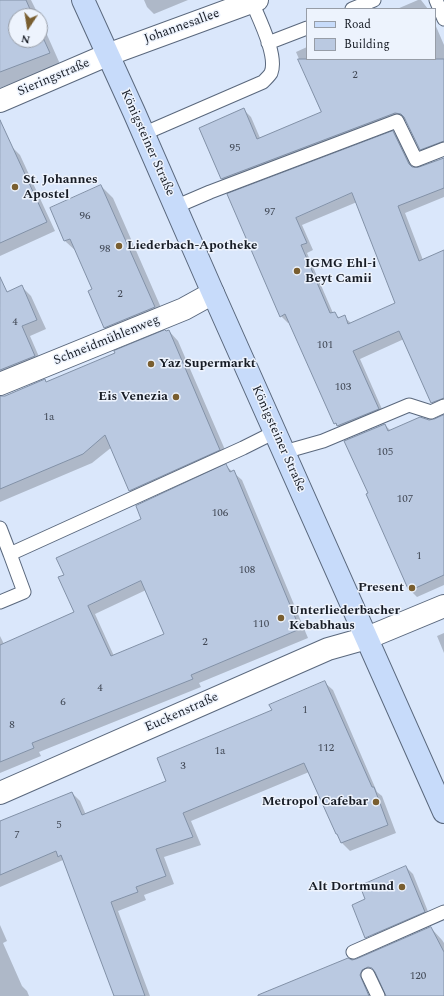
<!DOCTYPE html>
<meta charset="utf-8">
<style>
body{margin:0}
#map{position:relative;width:444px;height:996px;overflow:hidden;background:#dae7fb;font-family:Spectral,serif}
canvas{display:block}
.legend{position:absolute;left:306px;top:8px;width:130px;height:52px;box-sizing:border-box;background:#edf3fd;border:1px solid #979da7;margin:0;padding:5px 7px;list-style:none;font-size:12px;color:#171c25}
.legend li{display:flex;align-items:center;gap:8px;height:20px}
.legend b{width:20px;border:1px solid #979da7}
.north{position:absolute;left:8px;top:8px;width:40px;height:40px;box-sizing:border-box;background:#edf3fd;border:1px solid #979da7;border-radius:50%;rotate:192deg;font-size:11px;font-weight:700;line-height:16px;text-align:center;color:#171c25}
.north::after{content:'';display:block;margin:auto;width:14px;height:18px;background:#795e30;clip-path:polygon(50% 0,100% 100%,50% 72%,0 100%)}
</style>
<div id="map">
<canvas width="444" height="996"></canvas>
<ul class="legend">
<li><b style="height:5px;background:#c7dbfa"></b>Road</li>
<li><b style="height:11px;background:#bac9e1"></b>Building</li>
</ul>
<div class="north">N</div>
</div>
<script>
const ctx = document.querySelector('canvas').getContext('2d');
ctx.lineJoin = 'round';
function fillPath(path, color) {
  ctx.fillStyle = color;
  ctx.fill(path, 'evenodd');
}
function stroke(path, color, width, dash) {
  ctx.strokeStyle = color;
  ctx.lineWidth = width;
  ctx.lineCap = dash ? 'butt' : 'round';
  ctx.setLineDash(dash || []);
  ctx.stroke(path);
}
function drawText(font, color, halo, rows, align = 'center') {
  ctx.font = font + ' Spectral,serif';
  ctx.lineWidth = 3;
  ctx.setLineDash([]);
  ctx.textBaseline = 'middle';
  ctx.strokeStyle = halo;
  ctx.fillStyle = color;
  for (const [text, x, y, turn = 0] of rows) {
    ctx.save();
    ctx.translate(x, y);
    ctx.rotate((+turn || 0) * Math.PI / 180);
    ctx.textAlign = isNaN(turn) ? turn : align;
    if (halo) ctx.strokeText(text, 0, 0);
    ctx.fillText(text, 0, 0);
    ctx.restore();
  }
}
const shadow = new Path2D(`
 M0 0H31L39 16H16V40H40V19L60 64 0 88Z
 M144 0H188L154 14 147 7Z
 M418 0H421L428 9H397Z
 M435 24 444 45V150L428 157 421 149 407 121 402 120 229 186 222 179 200 128 244 110 251 117 260 138 322 112 296 52 307 47V59H435Z
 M393 132 400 140 414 169 444 159V197L405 213 423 260 444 251V408L439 410 432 403 404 339 360 359 385 416 342 430 335 423 290 322 288 323 281 316 229 194ZM357 202 396 304 351 323 344 317 340 318 333 313 307 253 313 250 302 225Z
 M11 146 20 155 55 231 0 256V151Z
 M101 186 113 198 166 319 117 339 105 328 94 289 77 252 65 241Z
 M22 287 31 296 46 329 30 336 43 366 0 385V296Z
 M169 331 178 341 229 459 139 500 130 490 112 447 92 463 0 502V397H5L44 380 47 383Z
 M444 415V585L417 597 410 590 369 494 385 425 391 431 428 421 435 420Z
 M226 466 242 480 308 638 199 683 201 687 39 752 41 756 0 773V636L4 644 75 612 66 575 143 519ZM146 590 165 635 114 656 95 614Z
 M444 633V653L437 636Z
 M324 682 333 690 377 792 382 796 396 833 350 851 342 843 340 837 337 834 309 772 191 821 201 845 164 857 174 884 144 895 146 900 118 911 150 996H115L63 860 0 887V822L72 793 80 801 86 815 168 782 273 711Z
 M406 867 413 874 431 919 380 941 373 934 366 900Z
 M0 925 7 941 3 943 22 986 27 991 29 996H0Z
 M431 928 442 940 444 943V996H402Z`);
const building = new Path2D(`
 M0 0H26L33 16H16V40H40V31L50 53 0 72Z
 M298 59H444V141L420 150 404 117 401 114 395 113 221 179 199 128 244 108 257 139 321 112Z
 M0 120 47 222 0 243Z
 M393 131 409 164 412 167H419L444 158V188L398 206 419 261 444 250V398L431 403 399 331 353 351 379 409 337 426 336 423 334 424 285 314 280 317 227 194ZM352 193 395 303 348 324 345 315 338 318 335 312 330 313 301 245 307 243 296 218Z
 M101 185 155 307 104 328 88 291 92 289 70 239 64 241 50 208Z
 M0 277 7 292 22 285 37 320 22 326 35 356 0 370Z
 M165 330 166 331 169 330 220 450 129 491 105 435 83 454 0 489V396H5L45 379 46 382 115 353 114 351Z
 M444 415V575L409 591 366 494 368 493 344 441 385 424 388 431 420 417 429 420 434 419Z
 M226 464 230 472 234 470 300 629 191 675 193 679 32 743 34 748 0 762V645L74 612 58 577 64 575 56 558 141 519 136 506ZM141 581 164 634 111 656 88 606Z
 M325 681 372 787H374L388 825 341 843 337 834H336L304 763 183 813 193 837 156 849 166 876 136 887 138 892 111 902 145 996H114L61 855 58 857 56 851 0 875V821L72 792 82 815 166 781 157 758 272 710 269 705Z
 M406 866 425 912 365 938 352 905 365 899 360 886Z
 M431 927 444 952V996H386L375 972 372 968 368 967 362 970 360 975 369 996H258V995L348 958 352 960 356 959Z`);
const service = new Path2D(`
 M436 0 444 19
 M352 9 374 0
 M268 43 307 28
 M143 134 263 82C265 80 269 76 271 73 278 56 259 19 252 2
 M175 207 210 192 397 121 416 160 444 149
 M284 452 323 441 409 405 431 412 444 406
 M0 528 10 554
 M0 602 24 592 10 554 243 448 275 432
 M353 952 444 912
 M368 975 378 996`);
const minor = new Path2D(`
 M0 101 107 55 257 0
 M0 384 184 309 213 293
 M0 793 328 649 367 638 444 606`);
const secondary = new Path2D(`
 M83 0 134 112 213 293 444 812`);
const markers = [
 [15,187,4,"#795e30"],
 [119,246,4,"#795e30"],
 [297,271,4,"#795e30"],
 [151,364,4,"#795e30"],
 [176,397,4,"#795e30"],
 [412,588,4,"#795e30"],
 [281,618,4,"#795e30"],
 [376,802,4,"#795e30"],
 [402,887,4,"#795e30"]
];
const numberNames = [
 ["2",355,76],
 ["95",235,149],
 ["97",270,213],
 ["96",85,217],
 ["98",105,250],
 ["2",120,295],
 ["4",15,323],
 ["101",325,346],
 ["103",343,388],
 ["1a",49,418],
 ["105",385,453],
 ["107",405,500],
 ["106",220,514],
 ["1",419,557],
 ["108",247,571],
 ["110",261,625],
 ["2",205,643],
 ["4",100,689],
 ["6",63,703],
 ["1",305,711],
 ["8",12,726],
 ["112",326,749],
 ["1a",220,752],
 ["3",183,767],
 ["5",59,826],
 ["7",17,836],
 ["120",418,977]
];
const streetNames = [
 ["Johannesallee",182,27,-20],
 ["Sieringstraße",54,78,-23],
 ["Königsteiner Straße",147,143,66],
 ["Schneidmühlenweg",107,341,-22],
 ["Königsteiner Straße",278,439,66],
 ["Euckenstraße",182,713,-24]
];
const poiNames = [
 ["St. Johannes",23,180],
 ["Apostel",23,195],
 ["Liederbach-Apotheke",127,246],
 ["IGMG Ehl-i",305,264],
 ["Beyt Camii",305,279],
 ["Yaz Supermarkt",159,364],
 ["Eis Venezia",168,397,"right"],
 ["Present",404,588,"right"],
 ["Unterliederbacher",289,611],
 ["Kebabhaus",289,626],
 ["Metropol Cafebar",368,802,"right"],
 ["Alt Dortmund",394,887,"right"]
];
fillPath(shadow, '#0003');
fillPath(building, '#bac9e1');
stroke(building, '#8291a7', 1);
stroke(service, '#5a687d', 15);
stroke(minor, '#5a687d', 24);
stroke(secondary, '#5a687d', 24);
stroke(service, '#fff', 13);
stroke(minor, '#fff', 22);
stroke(secondary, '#c7dbfa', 22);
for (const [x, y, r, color] of markers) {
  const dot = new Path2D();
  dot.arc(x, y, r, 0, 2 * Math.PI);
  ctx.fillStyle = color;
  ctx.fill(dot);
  stroke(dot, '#edf3fd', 1.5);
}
drawText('11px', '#404754', null, numberNames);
drawText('13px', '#171c25', '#edf3fd', streetNames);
drawText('bold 13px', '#171c25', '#edf3fd', poiNames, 'left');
</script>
